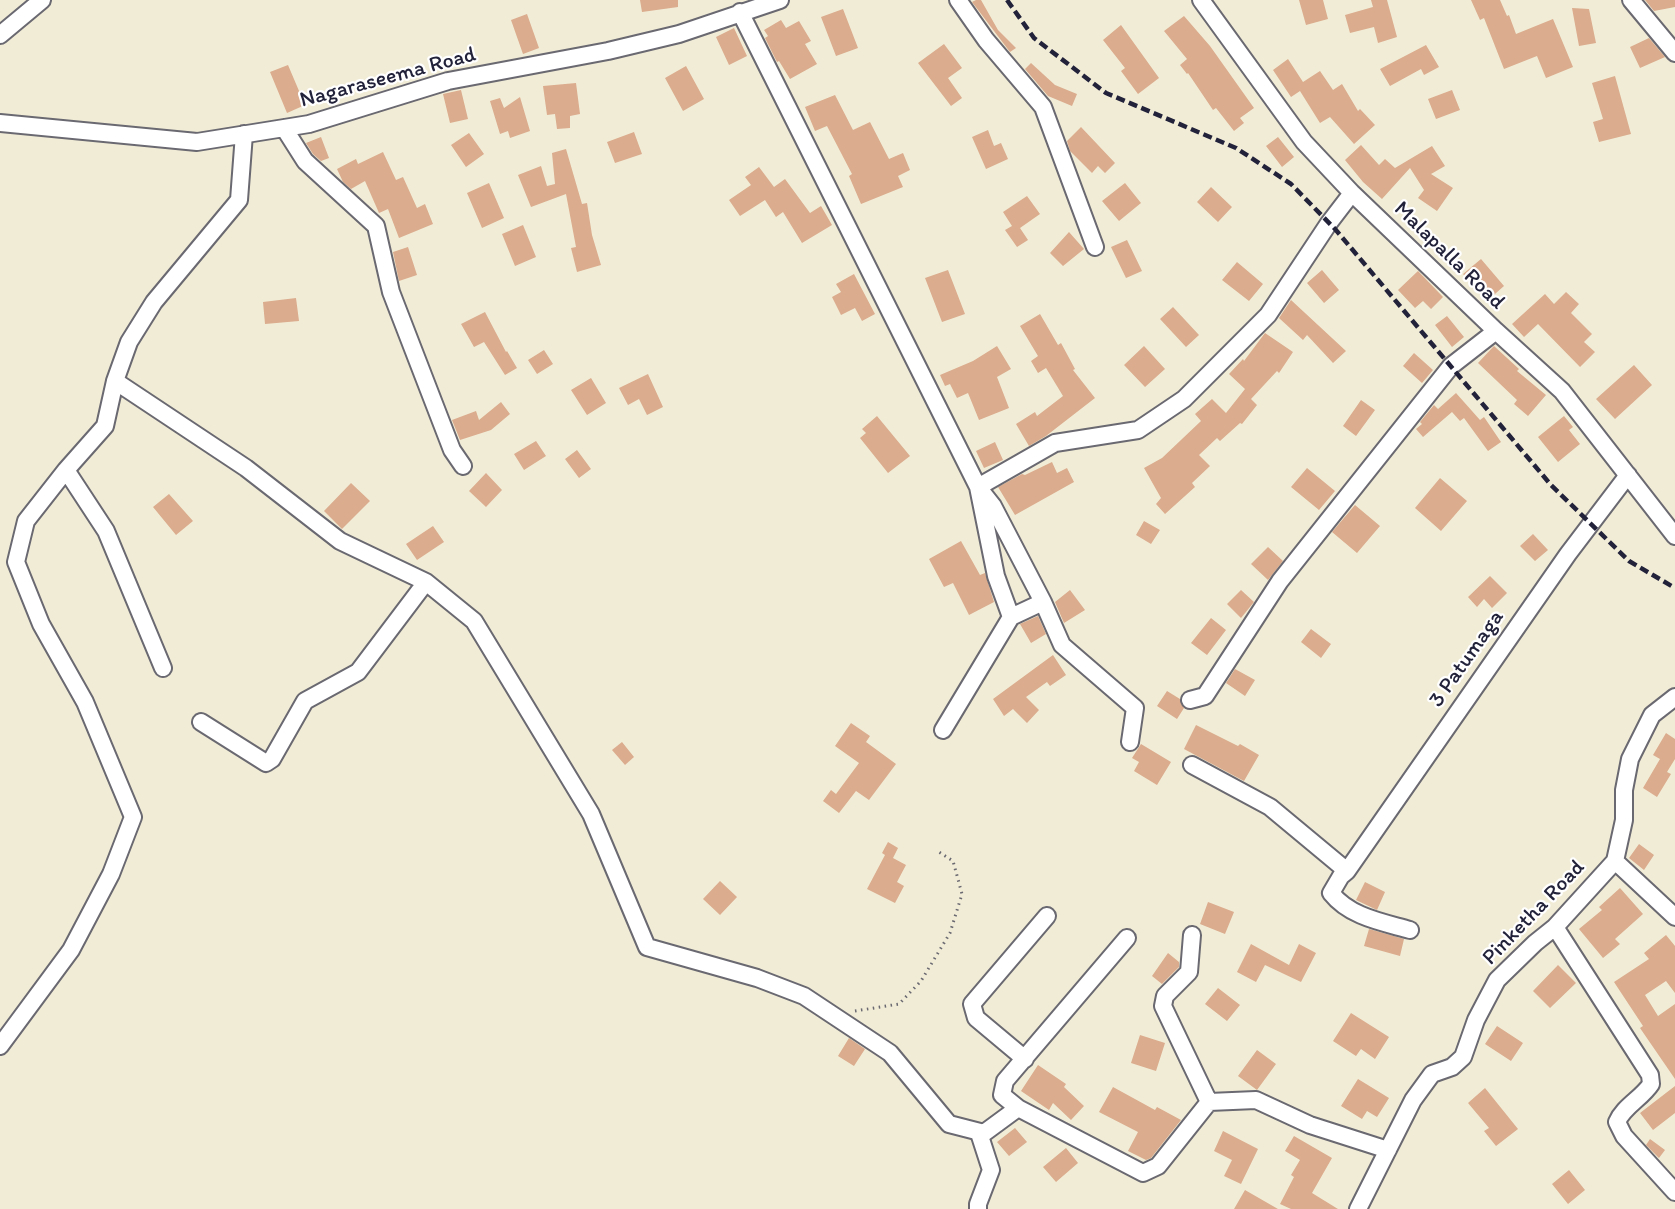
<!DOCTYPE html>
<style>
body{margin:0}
canvas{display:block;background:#f1ecd6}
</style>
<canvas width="1675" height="1209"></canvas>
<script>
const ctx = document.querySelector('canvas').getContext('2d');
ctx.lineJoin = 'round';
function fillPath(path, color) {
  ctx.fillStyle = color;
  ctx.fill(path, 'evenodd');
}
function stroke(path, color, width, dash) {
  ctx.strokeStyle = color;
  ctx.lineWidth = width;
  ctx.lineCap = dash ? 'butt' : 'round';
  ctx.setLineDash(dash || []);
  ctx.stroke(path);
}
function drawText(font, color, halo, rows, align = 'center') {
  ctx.font = font + ' Itim,sans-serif';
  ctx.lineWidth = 4.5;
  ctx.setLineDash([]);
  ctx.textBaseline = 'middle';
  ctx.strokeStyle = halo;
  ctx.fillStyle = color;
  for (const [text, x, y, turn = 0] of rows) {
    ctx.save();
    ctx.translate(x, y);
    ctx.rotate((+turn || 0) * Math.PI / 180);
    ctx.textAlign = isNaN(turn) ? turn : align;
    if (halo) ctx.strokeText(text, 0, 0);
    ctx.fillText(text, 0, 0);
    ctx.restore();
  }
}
const building = new Path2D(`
 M640 0H678V7L642 12Z
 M976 0H981L998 30 1016 48 1010 52 972 2Z
 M1299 0H1323L1328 19 1306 25Z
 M1371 0H1387L1397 37 1378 43 1374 27 1350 33 1345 15 1373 7Z
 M1471 0H1500L1507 16 1509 15 1516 34 1553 19 1573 67 1546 78 1537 56 1504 69 1484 18 1480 20Z
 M1645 0H1675V7L1654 11Z
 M1572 8 1589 9 1596 43 1579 46Z
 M843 9 858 48 836 56 821 17Z
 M527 14 539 48 523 54 511 20Z
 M1184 16 1210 46 1254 108 1240 118 1244 123 1234 131 1216 108 1213 110 1188 73 1187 74 1180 65 1187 59 1164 31Z
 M781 20 786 28 799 21 811 41 805 44 817 64 790 79 779 61 777 62 765 38 768 36 764 30Z
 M1121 25 1159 78 1138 94 1121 71 1125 68 1103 40Z
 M734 28 747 56 729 65 716 37Z
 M1649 38 1665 57 1640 68 1630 47Z
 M944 44 962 68 948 78 962 98 951 106 918 63Z
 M1426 45 1439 67 1424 75 1421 69 1390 86 1380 69Z
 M1288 59 1303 82 1320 71 1333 90 1342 84 1358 111 1360 109 1375 125 1354 144 1330 117 1320 123 1300 91 1291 97 1273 70Z
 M1031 63 1055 85 1077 94 1072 106 1048 96 1025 69Z
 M288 65 305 105 287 113 270 72Z
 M686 66 704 99 683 111 665 78Z
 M1615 76 1631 134 1599 142 1593 122 1603 119 1592 83Z
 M576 83 580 114 570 116V128L557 129 555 114 547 115 543 86Z
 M461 90 468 119 450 123 443 94Z
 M1452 90 1460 110 1436 119 1428 99Z
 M835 95 853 130 870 122 889 159 903 153 910 170 898 176 903 187 861 204 849 176 852 174 827 126 815 131 805 107Z
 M520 97 530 131 510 138 508 131 500 134 490 101 500 98 504 108Z
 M1081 127 1115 163 1105 173 1098 166 1092 173 1070 151 1067 141Z
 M988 130 994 146 1001 143 1008 159 986 169 972 137Z
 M634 132 642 154 615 163 607 142Z
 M469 133 484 154 466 167 451 145Z
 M321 137 329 158 321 161 313 154 306 143Z
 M1278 137 1294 157 1282 167 1266 146Z
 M1361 145 1379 165 1385 159 1395 168 1432 146 1445 166 1431 174 1453 188 1437 211 1418 198 1424 190 1410 168 1382 199 1363 182 1345 160Z
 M566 149 582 204 587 203 592 235 601 265 577 272 571 248 576 247 566 194 531 207 518 175 541 166 547 186 555 184 552 153Z
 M383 152 396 180 403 177 417 208 425 204 433 224 399 238 388 209 379 213 365 181 351 189 343 182 337 169 356 159 358 164Z
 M759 167 774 187 785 179 810 213 821 206 832 225 802 243 783 212 776 217 765 200 740 216 729 200 751 185 745 177Z
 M489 183 504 218 482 228 467 193Z
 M1125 183 1141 203 1119 221 1102 201Z
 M1211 187 1232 207 1218 222 1197 202Z
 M1027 196 1040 214 1020 228 1028 240 1017 247 1005 230 1012 226 1003 212Z
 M523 225 536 257 515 266 502 234Z
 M1069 232 1084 249 1063 266 1050 253Z
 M1127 240 1142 271 1126 278 1111 247Z
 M408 247 417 275 399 281 393 252Z
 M1481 259 1504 286 1487 301 1463 274Z
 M1237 262 1263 284 1249 301 1222 280Z
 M948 270 965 314 942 322 925 278Z
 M1322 270 1339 290 1324 303 1307 283Z
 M1418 271 1443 297 1431 309 1423 301 1415 308 1398 290Z
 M854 274 875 314 862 321 855 308 841 315 832 297 841 292 836 284Z
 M1566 292 1579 304 1571 313 1592 334 1584 342 1595 352 1580 367 1538 324 1524 337 1512 324 1545 294 1554 304Z
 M296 298 299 321 265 324 263 302Z
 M1291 300 1346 351 1333 363 1307 335 1303 340 1279 318Z
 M1173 307 1199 335 1186 347 1160 319Z
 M485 312 506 352 507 351 517 368 505 375 484 342 474 347 461 324Z
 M1040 314 1058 345 1061 343 1075 369 1073 370 1095 398 1046 436 1029 446 1016 424 1035 412 1037 416 1063 396 1046 368 1038 373 1031 361 1038 356 1020 326Z
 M1447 316 1464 337 1452 347 1435 325Z
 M1265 333 1293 352 1279 373 1277 371 1251 399 1257 405 1242 424 1240 423 1220 441 1217 438 1199 455 1210 466 1192 483 1195 487 1165 514 1156 504 1161 498 1144 468 1162 458 1201 421 1195 414 1212 399 1226 413 1245 389 1229 374 1243 359 1244 361Z
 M997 346 1011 369 997 377 1009 408 979 420 968 393 957 398 950 384 945 386 940 375 973 361Z
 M1144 346 1165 369 1145 387 1124 365Z
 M1494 346 1519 369 1517 371 1546 395 1528 416 1514 404 1517 400 1478 363Z
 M544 350 553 364 537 374 528 360Z
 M1414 353 1433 370 1422 383 1403 366Z
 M1634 365 1652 385 1615 419 1596 399Z
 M648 374 663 407 647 415 639 399 628 405 619 388Z
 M591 378 606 403 587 415 571 390Z
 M1456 393 1480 420 1484 417 1501 442 1488 451 1464 418 1460 421 1452 412 1423 437 1416 429 1422 424 1420 422 1434 405 1438 409Z
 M1361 400 1375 410 1356 436 1343 426Z
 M501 402 510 414 491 430 460 440 452 420 476 411 479 420Z
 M877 416 910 456 888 473 860 438 866 433 862 429Z
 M1564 416 1573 427 1569 430 1580 444 1558 462 1538 437Z
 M536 441 546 456 524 470 514 454Z
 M995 442 1003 460 984 468 976 451Z
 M577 450 591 469 579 478 565 459Z
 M1052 462 1057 473 1067 468 1074 482 1015 515 998 487 1022 474 1025 475Z
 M1307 468 1335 491 1319 510 1291 487Z
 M486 473 502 490 486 507 469 491Z
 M1440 478 1467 501 1441 531 1415 508Z
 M351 483 370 501 342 529 324 511Z
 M169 494 193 521 176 535 153 507Z
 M1355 505 1380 526 1357 553 1332 532Z
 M1144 521 1160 530 1151 544 1136 535Z
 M433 526 444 542 417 560 406 544Z
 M1533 534 1548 550 1535 561 1520 546Z
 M961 541 980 575 985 573 994 602 969 615 953 583 944 587 929 559Z
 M1268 547 1283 561 1268 580 1251 564Z
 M1490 576 1507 593 1492 608 1484 599 1477 607 1468 597Z
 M1070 590 1085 610 1064 623 1055 602Z
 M1241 590 1254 602 1241 618 1227 604Z
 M1038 616 1046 634 1031 643 1020 624Z
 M1211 618 1226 630 1207 655 1191 643Z
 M1311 629 1331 644 1321 658 1301 642Z
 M1053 655 1066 675 1050 686 1047 682 1026 697 1039 710 1027 723 1013 709 1004 716 993 699Z
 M1235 669 1255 680 1245 696 1226 683Z
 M1167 691 1180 699 1184 708 1177 719 1157 706Z
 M851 723 870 736 866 742 896 764 869 800 856 791 839 813 823 801 831 790 836 794 859 763 835 746Z
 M1196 725 1238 746 1240 744 1259 755 1244 781 1184 749Z
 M1666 733 1675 739V759L1667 772 1671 774 1657 797 1643 788 1660 759 1653 755Z
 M622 742 634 757 625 765 612 750Z
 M1141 744 1171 762 1157 785 1134 771 1139 762 1132 758Z
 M888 842 898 848 893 858 906 865 897 882 904 886 895 903 867 889 885 855 882 853Z
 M1639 844 1654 855 1644 870 1629 858Z
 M720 881 737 897 720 915 703 899Z
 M1365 882 1385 892 1377 910 1356 900Z
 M1620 888 1643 914 1615 939 1620 944 1603 958 1579 929 1602 910 1599 907Z
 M1208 902 1234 912 1225 934 1200 924Z
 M1369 929 1404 939 1400 956 1364 946Z
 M1666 935 1675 946V993L1666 981 1645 995 1658 1016 1675 1004V1079L1640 1028 1643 1026 1614 982 1649 959 1644 953Z
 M1251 944 1289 965 1299 944 1316 953 1301 982 1265 965 1256 982 1237 972Z
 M1168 953 1179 962V967L1162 984 1152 976Z
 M1558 965 1576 983 1550 1008 1533 991Z
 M1218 988 1240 1005 1227 1021 1205 1004Z
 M1351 1013 1389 1037 1375 1059 1361 1049 1356 1056 1333 1041Z
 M1497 1026 1523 1043 1511 1061 1485 1044Z
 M1140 1035 1165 1043 1156 1071 1131 1063Z
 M849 1038 865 1049 854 1066 838 1056Z
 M1257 1050 1276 1064 1257 1090 1238 1076Z
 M1038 1065 1066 1084 1064 1087 1084 1106 1071 1120 1053 1103 1049 1110 1021 1091Z
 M1358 1079 1389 1098 1377 1117 1367 1111 1362 1119 1341 1106Z
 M1675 1086V1113L1653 1130 1640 1113Z
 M1113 1087 1155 1110 1157 1107 1181 1120 1151 1158 1146 1160 1128 1151 1138 1132 1099 1112Z
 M1485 1088 1518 1129 1496 1146 1484 1131 1489 1128 1468 1103Z
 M1015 1128 1027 1142 1009 1156 997 1142Z
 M1223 1131 1258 1149 1241 1184 1224 1176 1232 1160 1214 1151Z
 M1294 1136 1332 1158 1312 1193 1338 1209H1291L1280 1204 1294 1177 1291 1175 1300 1160 1285 1151Z
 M1650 1139 1665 1150 1659 1158 1646 1145Z
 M1066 1148 1078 1163 1056 1182 1043 1167Z
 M1569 1170 1585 1190 1568 1204 1552 1184Z
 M1245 1190 1278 1209H1234Z`);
const path = new Path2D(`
 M855 1011 899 1004 921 981 950 933 962 894 953 861 939 852`);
const minor = new Path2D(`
 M958 0 986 40 1043 107 1095 247
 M1201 0 1304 142 1352 193 1496 331 1562 391 1675 536
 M1631 0 1675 53
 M740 12 978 487 996 576 1011 617 1043 602 1062 645 1135 708 1130 742
 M0 35 42 0
 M0 123 197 142 309 124 448 81 608 51 679 34 780 0
 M284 128 305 161 376 226 391 292 452 450 463 466
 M115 381 246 468 340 541 426 582 474 621 591 814 647 947 757 978 804 996 890 1053 949 1124 984 1133 1018 1108
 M66 470 106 531 163 668
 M1043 602 993 506 978 487 1055 443 1138 430 1184 399 1268 315 1329 223 1352 193
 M1190 700 1205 696 1280 581 1451 366 1496 331
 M201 722 266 763 272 759 305 701 358 672 426 582
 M943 730 1011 617
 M1192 765 1270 807 1347 871
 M1615 861 1675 917
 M1555 927 1650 1075 1651 1084C1642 1098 1623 1107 1617 1122L1624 1136 1675 1192
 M1410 930C1382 922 1350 917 1331 893L1341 876 1347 871 1568 554 1628 475
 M1192 935 1189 972 1165 996 1163 1006 1209 1102 1256 1100 1310 1125 1388 1150
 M1127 938 1005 1081 1002 1095 1018 1108 1143 1173 1158 1166 1209 1102
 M0 1046 71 950 111 874 133 817 85 702 41 624 16 562 26 521 66 470 105 426 115 381 129 342 154 302 239 200 244 134
 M1025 1059 976 1018 972 1004 1047 916
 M978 1209V1204L991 1170 979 1133
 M1358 1209 1413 1100 1432 1074 1452 1067 1463 1057 1476 1020 1497 980 1535 943 1555 927 1615 861 1624 820V790L1630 759 1652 715 1675 697`);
const rail = new Path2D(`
 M1007 0 1034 38 1106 93 1236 148 1291 184 1335 229 1551 485 1629 561 1675 588`);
const streetNames = [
 ["Nagaraseema Road",388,78,-15],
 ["Malapalla Road",1449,256,44],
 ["3 Patumaga",1467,659,-55],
 ["Pinketha Road",1534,913,-46]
];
fillPath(building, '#dbac8d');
stroke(minor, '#6a6971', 20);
stroke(path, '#6a6971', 3, [1.5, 4.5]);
stroke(minor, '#fff', 16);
stroke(rail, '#22223b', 4.5, [9, 4.5]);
drawText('22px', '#22223b', '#fff', streetNames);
</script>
